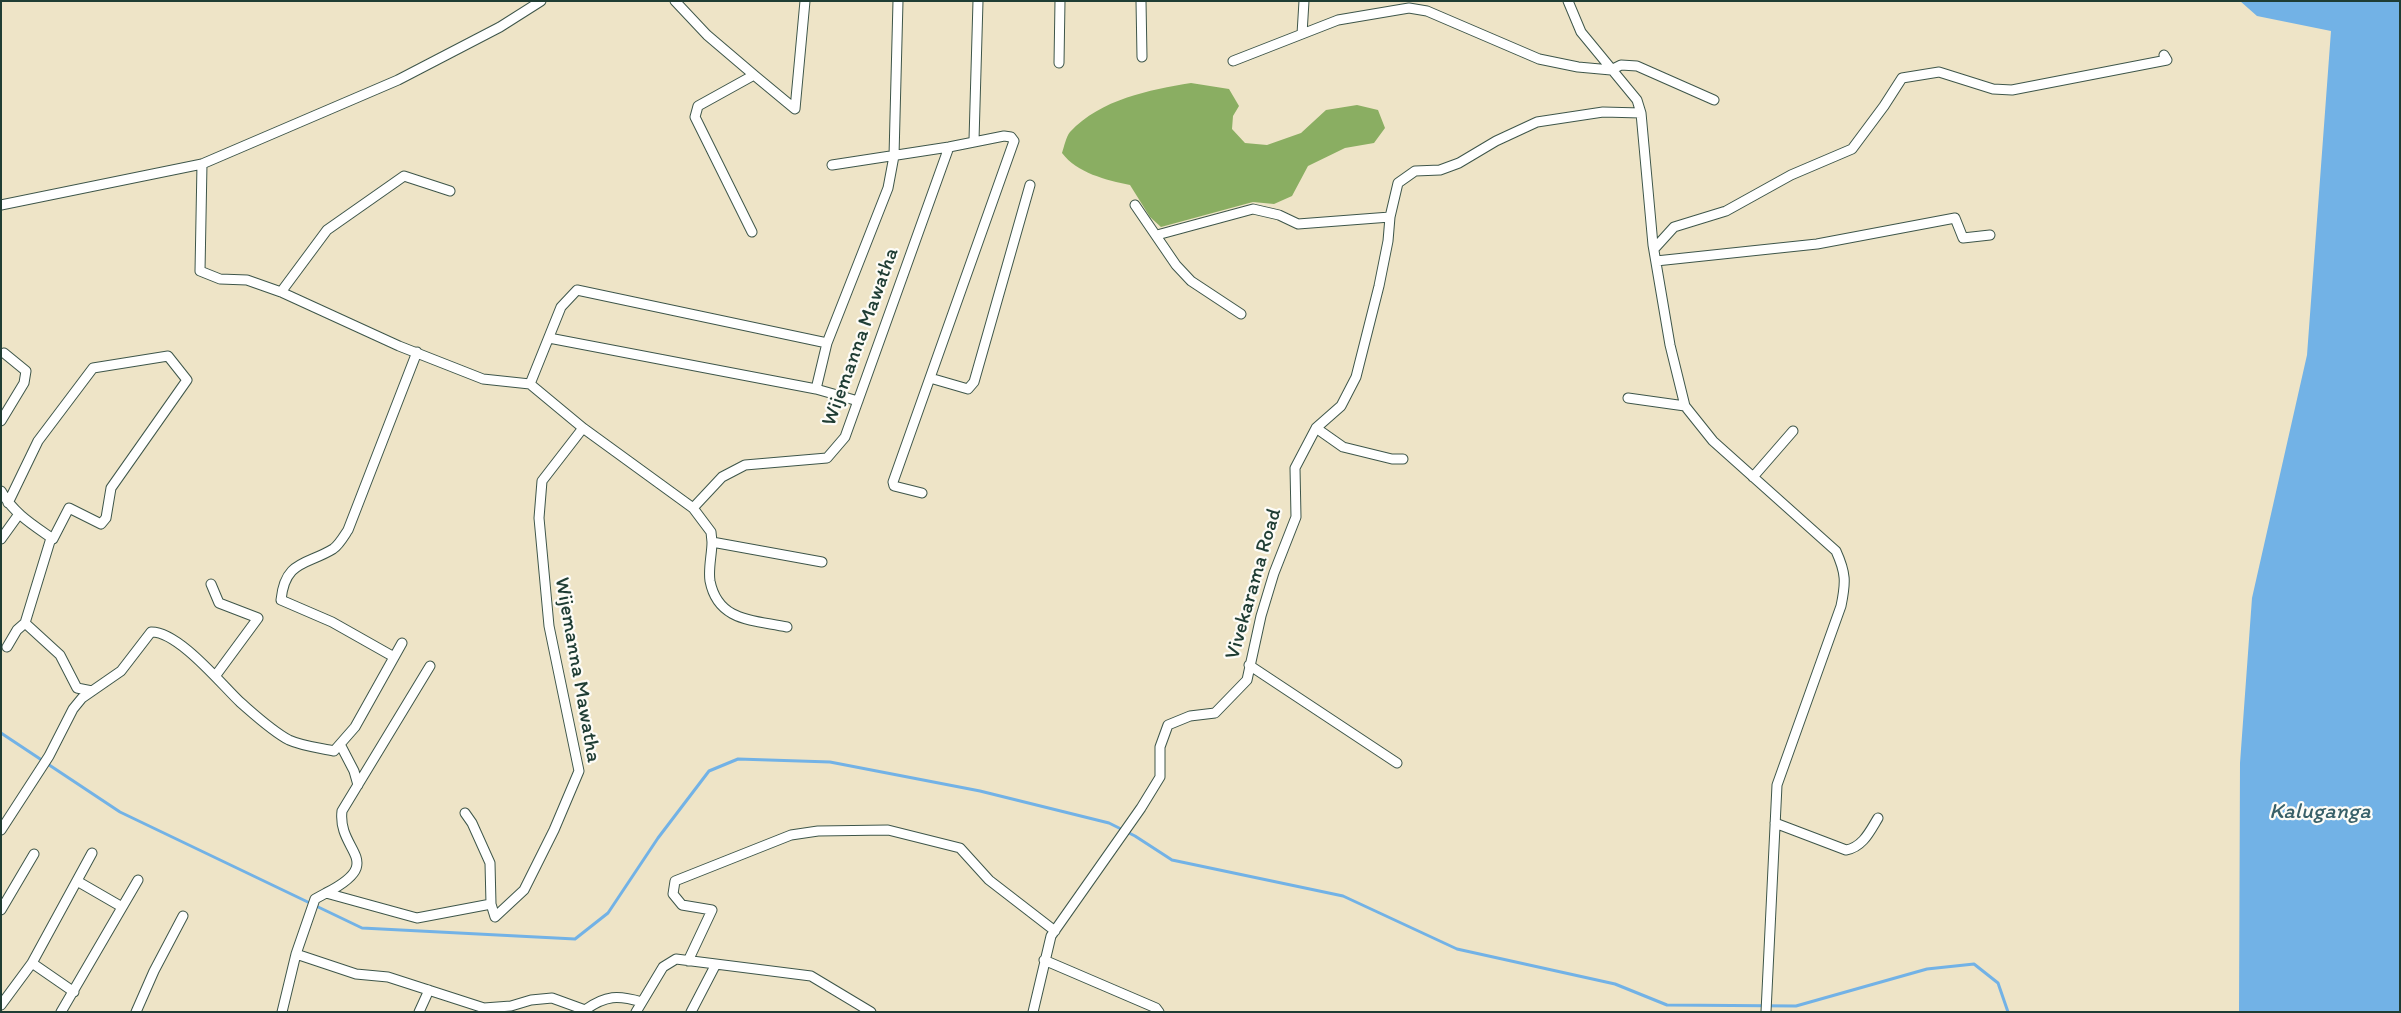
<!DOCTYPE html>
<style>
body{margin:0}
#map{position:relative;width:2401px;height:1013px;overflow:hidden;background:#eee4c7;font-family:Itim,sans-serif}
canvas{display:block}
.frame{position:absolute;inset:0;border:2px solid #1f3d34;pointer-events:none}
</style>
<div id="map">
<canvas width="2401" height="1013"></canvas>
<div class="frame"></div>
</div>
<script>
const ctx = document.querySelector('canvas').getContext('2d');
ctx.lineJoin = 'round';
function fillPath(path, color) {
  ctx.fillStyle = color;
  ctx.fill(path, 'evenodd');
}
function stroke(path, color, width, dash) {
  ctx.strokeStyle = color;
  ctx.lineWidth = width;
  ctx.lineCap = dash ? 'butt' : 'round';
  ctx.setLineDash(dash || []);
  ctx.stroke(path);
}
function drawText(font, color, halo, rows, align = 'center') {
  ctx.font = font + ' Itim,sans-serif';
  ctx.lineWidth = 4.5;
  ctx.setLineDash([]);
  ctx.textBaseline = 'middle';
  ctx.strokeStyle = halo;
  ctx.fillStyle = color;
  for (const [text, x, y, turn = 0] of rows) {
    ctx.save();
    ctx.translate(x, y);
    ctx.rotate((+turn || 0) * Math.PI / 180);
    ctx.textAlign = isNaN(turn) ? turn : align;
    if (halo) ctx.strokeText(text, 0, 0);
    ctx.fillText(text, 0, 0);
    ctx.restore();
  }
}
const forest = new Path2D(`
 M1191 83 1229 89 1239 106 1233 116 1232 129 1245 143 1267 145 1301 133 1326 110 1357 105 1378 110 1385 128 1374 143 1345 148 1308 166 1292 196 1274 204 1253 202 1161 227 1150 217 1130 185C1106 180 1077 173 1062 153 1064 147 1066 137 1070 132 1101 99 1149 90 1191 83Z`);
const water = new Path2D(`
 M2240 1H2400V1012H2239L2240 763 2252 598 2307 355 2331 31 2257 16Z`);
const stream = new Path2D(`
 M1 733 120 812 362 928 575 939 608 913 658 838 709 771 738 759 830 762 980 791 1109 823 1135 836 1172 860 1343 896 1457 949 1615 984 1667 1005 1796 1006 1927 969 1974 964 1998 983 2008 1012`);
const street = new Path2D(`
 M675 1 707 35 754 75
 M1141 1 1142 57
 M1568 1 1581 32 1637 100 1641 113 1653 245 1670 345 1685 406 1713 441 1836 551C1846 573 1846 582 1841 606L1777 785 1766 1012
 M1302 34 1304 1
 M1233 61 1338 20 1409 8 1427 11 1539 59 1578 67 1611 70 1621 65 1637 66 1714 100
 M1059 63 1060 1
 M974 140 978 1
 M202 164 200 271 220 279 247 280 281 292 399 346 483 379 530 384
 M832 165 949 147 1004 136 1011 137 1014 141 893 482 894 486 922 493
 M1 205 202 164 398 80 500 27 541 1
 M1135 205 1176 265 1191 281 1241 314
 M752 232 695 117 698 106 754 75 795 109 805 1
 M1157 235 1253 209 1279 215 1298 224 1390 217
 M1654 249 1674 227 1726 211 1791 175 1852 149 1884 106 1902 78 1939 72 1993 89 2012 90 2167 60 2164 55
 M1656 261 1817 244 1955 218 1963 238 1990 235
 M281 292 327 230 404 176 450 191
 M549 338 816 389 827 343
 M930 378 968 389 974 382 1030 185
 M816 389 858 401
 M1628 398 1685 406
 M1 421 24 383 26 371 4 353
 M583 428 530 384 561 307 577 290 827 343 888 188 894 156 898 1
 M1316 428 1343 447 1392 459H1403
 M1753 477 1793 431
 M1 491C13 513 33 525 53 539L69 508 101 524 106 518 111 488 187 380 168 356 93 368 38 441 8 503
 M693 508 711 532 712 542
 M51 538 25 623 60 655 77 688 92 691
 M1 539 19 514
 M211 584 219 603 258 618 216 675
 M787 627C754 620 718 622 710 581 708 569 712 554 712 542L822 562
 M7 647 17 630 25 623
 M394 657 332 622 281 600C285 560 307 565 333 549 339 545 344 536 348 530L417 352
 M1249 665 1397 763
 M341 746 354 771 358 785
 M465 813 472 823 490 863 491 904
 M1775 823 1846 850C1863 847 1870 831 1878 818
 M1 830 49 756 73 709 82 698 121 671 151 632C178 631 221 684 240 702 255 715 272 731 289 740 302 746 320 748 334 751L355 727 402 643
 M77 881 122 907
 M326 893C388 861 337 852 342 811L430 666
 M1 910 34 854
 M296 954 356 974 388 977 484 1008 511 1006 531 1000 552 998 585 1010C606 995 618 995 642 1002
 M1044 960 1156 1008 1159 1012
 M688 961 712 910 682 905 673 894 675 881 791 835 818 831 888 830 960 848 989 880 1055 931
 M32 963 74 992
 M1 1005 32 963 92 853
 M61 1012 138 880
 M136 1012 154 971 183 916
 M282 1012 296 954 315 899 326 893 417 918 491 904 495 917 524 890 554 830 579 771 549 626 539 518 542 481 583 428 693 508 722 477 745 465 827 458 845 437 949 147
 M419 1012 429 990
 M636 1012 663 967 676 959 811 976 871 1012
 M691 1012 716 964
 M1033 1012 1051 936 1141 808 1160 777V747L1168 725 1190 716 1215 713 1247 680 1261 616 1274 573 1296 517 1295 468 1316 428 1341 406 1356 377 1379 286 1388 241 1390 217 1398 183 1415 171 1440 170 1459 163 1496 141 1537 122 1603 112 1641 113`);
const streetNames = [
 ["Wijemanna Mawatha",861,337,-70],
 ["Vivekarama Road",1254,584,-74],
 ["Wijemanna Mawatha",577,670,80]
];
const waterNames = [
 ["Kaluganga",2320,812]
];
fillPath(forest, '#8aae62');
fillPath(water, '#72b2e6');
stroke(stream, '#72b2e6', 3);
stroke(street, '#3e564a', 11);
stroke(street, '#fff', 9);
drawText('21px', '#1f3d34', '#fdfcf7', streetNames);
drawText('italic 22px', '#386069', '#fdfcf7', waterNames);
</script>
